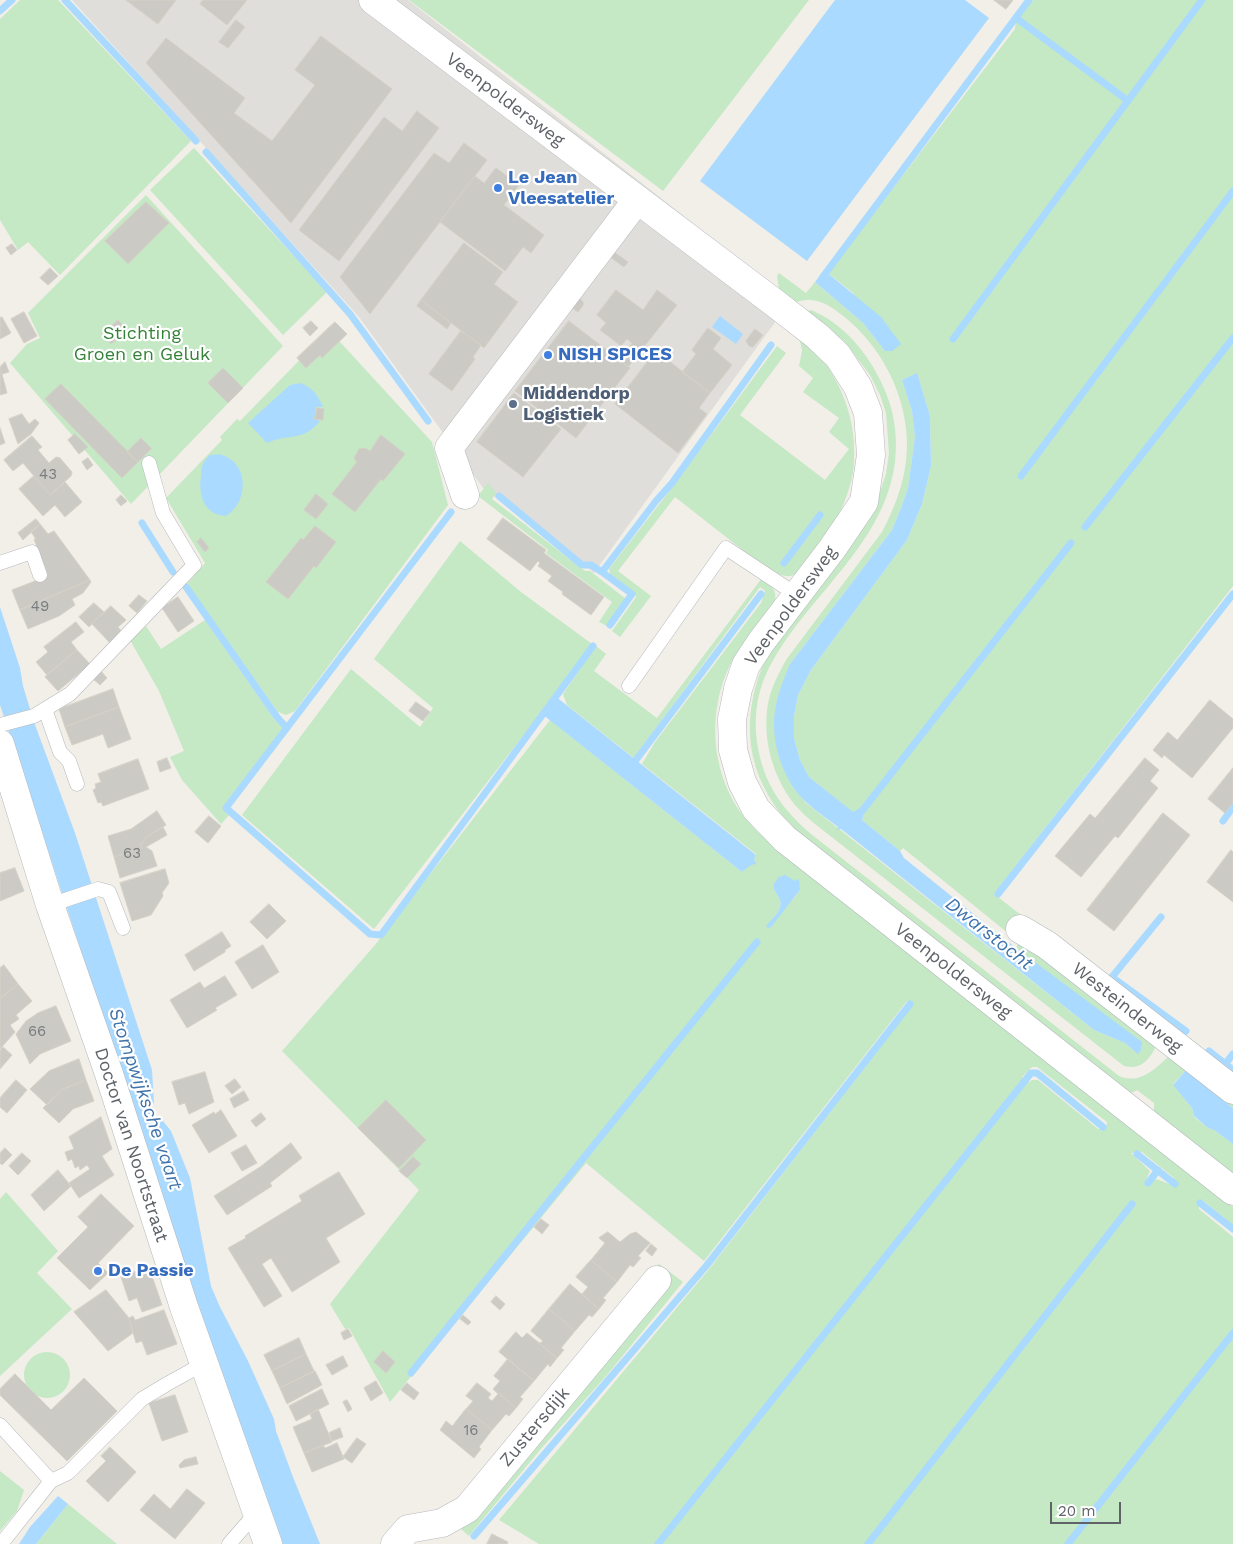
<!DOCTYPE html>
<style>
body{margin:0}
#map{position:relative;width:1233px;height:1544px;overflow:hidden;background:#f1efe8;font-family:"Work Sans",sans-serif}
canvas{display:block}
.scale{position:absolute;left:1050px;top:1502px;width:71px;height:22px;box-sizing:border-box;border:2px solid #5f6368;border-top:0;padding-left:6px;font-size:15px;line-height:18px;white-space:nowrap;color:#5f6368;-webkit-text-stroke:4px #fff;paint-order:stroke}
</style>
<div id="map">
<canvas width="1233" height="1544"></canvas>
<div class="scale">20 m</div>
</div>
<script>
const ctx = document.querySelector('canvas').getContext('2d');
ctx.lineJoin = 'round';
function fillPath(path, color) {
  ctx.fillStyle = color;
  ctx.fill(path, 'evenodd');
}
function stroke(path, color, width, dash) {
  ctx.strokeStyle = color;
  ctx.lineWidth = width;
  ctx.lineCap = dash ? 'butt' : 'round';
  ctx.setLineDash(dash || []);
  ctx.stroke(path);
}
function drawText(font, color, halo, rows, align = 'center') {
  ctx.font = font + ' "Work Sans",sans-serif';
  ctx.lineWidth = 4.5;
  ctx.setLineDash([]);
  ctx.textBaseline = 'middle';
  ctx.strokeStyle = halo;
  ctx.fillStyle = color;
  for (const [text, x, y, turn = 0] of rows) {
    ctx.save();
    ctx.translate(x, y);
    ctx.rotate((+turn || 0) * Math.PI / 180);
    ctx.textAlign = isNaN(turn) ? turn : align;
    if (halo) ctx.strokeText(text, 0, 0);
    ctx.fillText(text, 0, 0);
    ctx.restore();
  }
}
const industrial = new Path2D(`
 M72 0H408L791 300 594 573 483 488 359 317Z`);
const green = new Path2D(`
 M20 0H58L191 141 60 275 28 242 18 250 0 220V19Z
 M409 0H809L663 191Z
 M1029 0H1233V586L994 894 1021 915 1009 930 1157 1044C1151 1058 1141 1071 1124 1066L815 824C808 818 801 812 795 805 771 775 760 732 770 695 774 682 780 671 786 660L882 532C896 505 906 479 907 448 908 397 882 346 842 315 833 308 823 301 811 300 805 299 798 302 793 303L780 295 777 276 779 273 806 293 815 282 863 323 885 351 853 293 828 273 1015 29 1016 18ZM917 374 930 416 931 466 922 504 907 540 811 670 798 695 794 716V738L800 760 809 777 853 813 867 804 862 820 900 851 903 848 1019 942 1016 948 1138 1054 1125 1043 1094 1030 806 803 793 787 790 664 892 530 901 508 908 488 915 437 912 411 902 380Z
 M194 148 327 292 283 335 150 190Z
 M146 195 283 346 131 504 10 363 27 344 40 338 28 313Z
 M811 310C843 323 868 353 882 384 894 408 898 435 895 462 884 548 803 598 767 672 755 697 753 726 759 753 766 787 785 812 811 834L1119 1076C1142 1086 1159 1065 1175 1050L1233 1096V1108L1186 1070 1173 1084 1192 1108 1194 1117 1208 1128 1214 1130 1233 1144V1174L1154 1112V1103L1137 1090 1131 1093 792 827C744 775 739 718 767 655L876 504 886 474 889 453 886 413 880 395 870 375 844 341 805 312Z
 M329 330 432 442 448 505 295 711 286 715 278 712 187 584 205 563 166 498 222 440 220 437 237 419 240 421Z
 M799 336C836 365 857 415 854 460 854 477 847 497 840 512 834 526 822 540 813 553 806 561 799 578 786 576 767 573 750 555 735 544 715 528 695 513 675 497L618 571 651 596 620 637 612 631 636 597 634 592 610 574 609 569 674 485 777 346 786 353 740 415 825 480 849 449 829 432 839 418 803 392 813 378 799 366 802 351Z
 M488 483 496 493 492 499 585 571H590L626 599 607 626 599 622 612 602 546 553 548 550 478 496Z
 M460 541 521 592 592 644 549 702 374 929 242 815 351 669 420 727 433 708 374 659Z
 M762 578C772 584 777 591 775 602 758 626 737 647 726 674 707 720 713 779 745 818 755 830 766 840 778 849L1233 1207V1225L1205 1202 1199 1203V1209L1233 1237V1544H539L499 1520 710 1268 912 1006 907 1001 704 1261 586 1163 390 1402 349 1328 345 1329 330 1304 419 1190 282 1051 375 945 550 720 742 872 754 859 756 854 642 764 655 742 761 603 765 591 760 587 634 758 567 705 563 694 596 646 606 654 594 671 657 718ZM795 881 798 883 800 890 794 898 767 926C772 919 783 910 780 900 778 895 774 892 773 885ZM1032 1067H1037L1107 1122 1106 1128 1098 1129 1038 1080H1032L1029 1082 1022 1077ZM1142 1152 1174 1178 1176 1185C1167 1185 1163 1180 1154 1179L1149 1185 1145 1182 1150 1171 1131 1153Z
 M205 620 275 720 285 729 223 807 230 814 221 824 182 780 170 757 184 751 159 691 130 640 146 626 161 649Z
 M6 1192 58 1251 37 1273 72 1309 0 1376V1199Z
 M659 1264 683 1282 607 1375 540 1450 469 1536 461 1529 666 1283 653 1272Z
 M24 1375a23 23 0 1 1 46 0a23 23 0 1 1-46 0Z
 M0 1471 24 1490 17 1511 0 1531Z
 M68 1504 117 1544H36Z`);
const water = new Path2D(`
 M835 0H965L989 18 807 261 700 181Z
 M824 270 881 317 901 344 892 351H885L863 323 815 282Z
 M720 316 743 334 736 344 712 327Z
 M917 373 930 416 931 466 922 504 907 540 811 670 798 695 794 716V738L800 760 809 777 853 812 867 804 862 820 900 851 904 858 1016 948 1142 1042 1141 1050 1138 1054 1125 1043 1094 1030 841 829 837 830 838 827C828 819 817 812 807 803 787 785 775 755 774 727 773 706 782 683 790 664L892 530 901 508 908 488 915 437 912 411 902 380Z
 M300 383C312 387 318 395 323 407H316L314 419 320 421C303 442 289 433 267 443L248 423 290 385Z
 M210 455C214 455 219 454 222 455 250 464 248 503 226 516 204 515 198 495 201 476 201 472 201 467 203 464 204 461 208 457 210 455Z
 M0 607 20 668 23 686 34 722 75 833 152 1070 154 1103 149 1106 153 1117 159 1116 171 1131 190 1178 211 1286 219 1305 248 1361 274 1419 276 1431 293 1477 320 1544H283L200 1312 0 705Z
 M555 696 756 855 754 859 756 864 751 865 742 872 542 714Z
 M785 875 795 881 799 879 800 890 771 927 768 928 766 926C772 919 783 910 780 900 778 895 774 892 773 885L779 877Z
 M1186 1070 1233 1108V1144L1214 1130 1208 1128 1194 1116 1192 1108 1173 1085Z
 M58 1496 68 1504 36 1544H19L30 1527Z`);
const stream = new Path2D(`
 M65 0 196 141
 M0 11 12 0
 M1016 18 1127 100
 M206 152 350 314 428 421
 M822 278 1029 0
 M953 339 1202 0
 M1021 476 1233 191
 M499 496 582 565H591L602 572
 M451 512 226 808 370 934 381 935 593 646
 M142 523 173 572
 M1085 527 1233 338
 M784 563 820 515
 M186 587 277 717 287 728
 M610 625 632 594 602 572 656 501 672 483 771 345
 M636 760 761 594
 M862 811 1071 543
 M1223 821 1233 807
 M998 894 1233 594
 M1161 917 1112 977 1186 1031
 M1209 1051 1233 1070
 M1226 1063 1233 1054
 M1137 1154 1175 1184
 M1148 1183 1158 1170
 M1200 1203 1233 1229
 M411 1373 757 942
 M474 1536 707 1265 910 1004
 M658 1544 1031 1073H1037L1103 1127
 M868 1544 1132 1204
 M1068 1544 1233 1333`);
const building = new Path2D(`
 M126 0H176L158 24Z
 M203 0H247L227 25 200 4Z
 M994 0H1013L1006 9Z
 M236 20 245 27 228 48 219 42Z
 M321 36 392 89 291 223 146 63 166 38 245 98 234 113 272 141 315 85 295 70Z
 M417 111 439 128 339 261 299 230 384 117 402 131Z
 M464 143 487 160 370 314 340 277 434 153 449 163Z
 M496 168 519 185 504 205 544 235 531 253 523 247 505 271 440 222 475 176 484 183Z
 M146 202 169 223 128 264 105 241Z
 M464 243 503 272 494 284 518 302 484 348 421 300Z
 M12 244 17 250 11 255 6 248Z
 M614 252 628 262 624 267 610 257Z
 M50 268 58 276 48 285 40 278Z
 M616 290 643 310 657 290 677 305 628 367 619 360 632 343 627 339 621 346 600 330 606 323 597 315Z
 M580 298 584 304 578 312 572 308Z
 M421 300 451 323 447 329 417 306Z
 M24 312 37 336 24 343 11 319Z
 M2 317 11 333 0 339V318Z
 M118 320 127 330 111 344 102 335Z
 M311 321 318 328 310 336 303 328Z
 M569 321 630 368 576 438 515 391Z
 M335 322 347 334 322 358 320 355 306 368 297 358Z
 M708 328 721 338 713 349 732 365 710 393 682 372 696 354 692 350Z
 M755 329 763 335 753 347 749 346 746 341Z
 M461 331 481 345 473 357 475 359 452 391 429 374Z
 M656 351 710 393 699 408 707 414 678 453 615 404Z
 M5 362 9 372 2 374 7 393 0 395V367Z
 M223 368 243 388 228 403 208 383Z
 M61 384 138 462 122 478 45 399Z
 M514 393 561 429 523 477 477 442Z
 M317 408 324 409 323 420 315 419Z
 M22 414 29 424 35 419 39 423 31 434 18 444 9 419Z
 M0 428 5 443 0 445Z
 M75 434 88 447 79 454 68 440Z
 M381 435 405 454 383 481 381 479 355 512 332 494 357 462 354 458 359 449 365 448 370 451Z
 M32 436 42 447 38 450 49 463 56 457 60 458 72 472 71 476 50 495 23 463 13 471 4 460Z
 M141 438 151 448H152L138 462 127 452Z
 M88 458 93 465 87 470 82 462Z
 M34 476 50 495 65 482 82 502 65 517 55 505 43 516 19 489Z
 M316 494 328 504 316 519 304 510Z
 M121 495 127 501 121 506 116 500Z
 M503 518 546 550 544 553 604 597 591 615 562 594 563 592 548 581 552 576 538 566 540 563 538 561 530 571 487 539Z
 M36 519 40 524 23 540 18 533Z
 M40 524 48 534 54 531 90 580 20 610 12 590 48 576 34 539H36L31 532Z
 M315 526 336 542 316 568 314 566 288 599 266 582 301 538 303 540Z
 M201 538 209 548 205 552 197 542Z
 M90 580 91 582 83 593 72 599 75 605 59 616 28 629 20 610Z
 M139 595 147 601 137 613 129 606Z
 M178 597 194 621 178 632 162 608Z
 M94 603 104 612 89 627 79 617Z
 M111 606 126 620 118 627 122 632 110 643 92 624Z
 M76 622 84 632 71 642 77 650 47 675 36 662 48 652 44 647Z
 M77 650 90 664 58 691 45 677Z
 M100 670 107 678 100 685 92 678Z
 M113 689 119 707 65 727 59 709Z
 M1210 700 1233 719V728L1192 778 1164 755 1162 758 1153 750 1168 732 1177 740Z
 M416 702 430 712 423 721 409 711Z
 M119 707 131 739 108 748 103 734 72 745 65 727Z
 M167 758 171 768 160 772 157 762Z
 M1145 758 1159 770 1150 781 1158 788 1118 838 1115 836 1081 877 1055 856 1090 814 1095 818Z
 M138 759 149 789 103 806 101 802 98 803 93 790 96 788 95 784 101 782 98 774Z
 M1233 768V803L1225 813 1208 799Z
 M157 811 166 825 145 838 143 843 140 844 142 848 114 857 108 836 131 829Z
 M1163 813 1190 835 1114 931 1087 910Z
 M209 816 221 826 208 843 195 832Z
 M163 827 167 835 146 847 152 851 157 866 120 878 114 857 142 848 140 844 143 843 145 838Z
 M1231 850 1233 852V902L1207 882Z
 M15 868 24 891 0 901V873Z
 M165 869 169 883 162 893 163 896 151 915 132 921 120 883Z
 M269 904 286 921 267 939 250 922Z
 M222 932 231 946 225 950V952L194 971 185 955Z
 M263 945 279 972 252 989 235 962Z
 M4 965 18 984 0 999V968Z
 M225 976 237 995 215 1008 217 1010 187 1028 170 1000 200 982 204 988Z
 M18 984 32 1001 16 1015 19 1019 10 1025 15 1032 0 1049V999Z
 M56 1006 71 1041 40 1054 30 1064 16 1034 26 1021 38 1013Z
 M3 1047 12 1055 0 1069V1051Z
 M79 1059 86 1080 61 1090 47 1105 30 1089 49 1071Z
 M205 1072 214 1102 189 1114 185 1103 179 1105 172 1082Z
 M235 1079 241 1087 232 1094 225 1086Z
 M16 1080 27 1090 7 1113 0 1107V1098Z
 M86 1080 94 1101 73 1109 59 1123 43 1108 61 1090Z
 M244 1091 249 1100 234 1108 230 1099Z
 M386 1100 426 1140 399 1168 358 1128Z
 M221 1110 237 1136 209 1153 192 1125 214 1112 215 1114Z
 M261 1113 266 1119 256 1127 251 1121Z
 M101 1117 112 1149 102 1156 114 1175 79 1198 69 1183 90 1169 87 1165 80 1170 79 1166 75 1168 72 1159 68 1161 65 1152 74 1149 69 1137Z
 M291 1143 302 1158 270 1183 272 1186 227 1215 214 1196 260 1167Z
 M246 1145 257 1163 242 1171 231 1153Z
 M5 1148 12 1155 2 1165 0 1163V1153Z
 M22 1153 31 1161 18 1175 9 1166Z
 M413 1157 421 1164 407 1178 399 1171Z
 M58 1170 71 1186 44 1211 31 1195Z
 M339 1172 365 1214 326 1238 340 1262 292 1292 271 1258 262 1264 282 1296 264 1307 228 1248 246 1238 245 1236 302 1201 299 1196Z
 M101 1194 134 1226 98 1263 108 1273 90 1290 57 1258 88 1227 78 1217Z
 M541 1219 549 1225 542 1234 534 1227Z
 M608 1232 620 1242 630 1234 636 1232 650 1243 638 1256 641 1258 633 1267 630 1265 617 1282 591 1260 605 1243 599 1238Z
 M651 1244 657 1249 652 1256 646 1251Z
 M591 1260 617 1282 603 1298 606 1300 599 1309 582 1294 588 1287 576 1277Z
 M149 1267 162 1305 142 1312 137 1298 129 1301 121 1277Z
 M570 1284 599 1309 592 1317 589 1315 575 1331 549 1309Z
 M106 1290 129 1318 133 1333 108 1351 74 1312Z
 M496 1296 505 1304 500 1310 491 1302Z
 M549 1309 575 1331 561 1348 564 1350 557 1358 535 1340 540 1343 543 1341 531 1331Z
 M164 1310 177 1344 147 1355 142 1341 136 1343 129 1318 133 1316 135 1320Z
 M463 1315 471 1322 468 1325 460 1319Z
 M348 1329 352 1336 344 1340 341 1333Z
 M516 1332 522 1338 527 1333 557 1358 550 1367 548 1364 534 1381 499 1352Z
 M299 1338 306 1354 272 1371 264 1355Z
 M383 1351 395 1362 386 1373 374 1362Z
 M306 1354 314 1371 280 1388 272 1371Z
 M343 1356 348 1366 332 1375 326 1365Z
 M508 1359 534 1381 520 1397 523 1399 516 1408 493 1389 500 1381 494 1376Z
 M315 1371 322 1385 287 1404 280 1388Z
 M15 1374 51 1410 84 1378 117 1411 67 1461 0 1395V1389Z
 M376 1381 383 1393 371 1401 364 1388Z
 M407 1383 419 1393 414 1400 401 1390Z
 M477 1383 491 1394 488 1398 492 1401 498 1394 493 1389 516 1408 509 1416 506 1414 492 1430 466 1409 473 1401 466 1396Z
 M322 1389 329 1404 296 1421 289 1406Z
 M175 1395 188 1432 162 1441 149 1403Z
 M347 1400 352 1409 348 1412 343 1402Z
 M318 1409 332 1442 304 1453 293 1427 312 1419 310 1414Z
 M466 1409 492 1430 479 1447 481 1449 474 1458 440 1430 446 1421 452 1426Z
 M340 1428 343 1437 332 1441 329 1433Z
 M357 1438 366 1444 352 1463 343 1457Z
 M337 1443 344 1459 312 1472 304 1453 323 1445 325 1448Z
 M110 1447 136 1472 108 1502 86 1481 106 1461 101 1456Z
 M196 1457 198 1464 180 1468 179 1465 184 1460Z
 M187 1489 205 1503 175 1539 140 1510 154 1494 170 1509Z
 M492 1534 508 1542 507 1544H487Z`);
const service = new Path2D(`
 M0 563 32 552 40 575
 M629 686 726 548 797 595
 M45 709 60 752 69 761 77 784
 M0 725 34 716 70 694 194 565 163 513 149 463
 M50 905 98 889 109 892 123 928
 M0 1425 51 1481
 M1 1544 51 1481 68 1473 142 1399 167 1384 203 1364
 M229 1544 256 1513`);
const minor = new Path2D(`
 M465 495 449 448 637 200
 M0 744 50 905 109 1074 184 1307 268 1544
 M1020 929 1047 945 1233 1090
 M395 1544 408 1529 442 1523 467 1509 657 1280`);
const tertiary = new Path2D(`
 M373 0 776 304 817 336 838 356 858 387 868 413 871 455 864 502 832 549 761 642 746 665 738 689 732 719 733 750 742 782 756 809 785 839 1233 1191`);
const markers = [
 [498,188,5,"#3f7fe0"],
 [548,355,5,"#3f7fe0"],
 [513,404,5,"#5c6f8a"],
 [98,1271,5,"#3f7fe0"]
];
const numberNames = [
 ["43",48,475],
 ["49",40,607],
 ["63",132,854],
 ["66",37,1032],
 ["16",471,1431]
];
const streetNames = [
 ["Veenpoldersweg",505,100,37],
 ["Veenpoldersweg",791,606,-54],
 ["Veenpoldersweg",953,971,38],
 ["Westeinderweg",1127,1008,38],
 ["Doctor van Noortstraat",131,1145,72],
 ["Zustersdijk",535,1427,-50]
];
const shopNames = [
 ["Le Jean",508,178],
 ["Vleesatelier",508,199],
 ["NISH SPICES",558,355],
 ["De Passie",108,1271]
];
const parkNames = [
 ["Stichting",142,334],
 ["Groen en Geluk",142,355]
];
const serviceNames = [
 ["Middendorp",523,394],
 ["Logistiek",523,415]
];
const waterNames = [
 ["Dwarstocht",989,934,38],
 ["Stompwijksche vaart",145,1099,71]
];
fillPath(industrial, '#e0deda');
fillPath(green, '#c5e8c5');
fillPath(water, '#aadaff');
stroke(stream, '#aadaff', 7);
fillPath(building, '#cccac5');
stroke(building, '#d6d1c6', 1);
stroke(service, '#b5b8bc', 15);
stroke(minor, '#b5b8bc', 29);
stroke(tertiary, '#b5b8bc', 29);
stroke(service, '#fff', 14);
stroke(minor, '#fff', 28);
stroke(tertiary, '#fff', 28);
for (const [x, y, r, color] of markers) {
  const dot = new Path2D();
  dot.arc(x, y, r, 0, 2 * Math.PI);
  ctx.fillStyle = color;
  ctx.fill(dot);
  stroke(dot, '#fff', 2);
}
drawText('15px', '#7a7d7f', null, numberNames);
drawText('18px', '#5f6368', '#fff', streetNames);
drawText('bold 18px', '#366cbe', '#fff', shopNames, 'left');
drawText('18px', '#348238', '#fff', parkNames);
drawText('bold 18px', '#4e5e75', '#fff', serviceNames, 'left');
drawText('italic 19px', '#4174aa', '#fff', waterNames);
</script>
